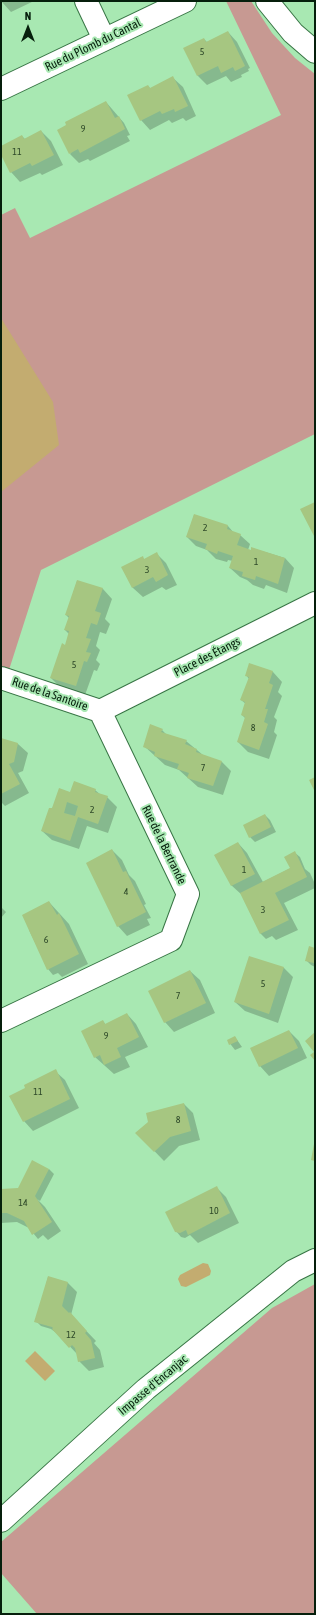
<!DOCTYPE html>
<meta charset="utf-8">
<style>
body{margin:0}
#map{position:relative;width:316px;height:1615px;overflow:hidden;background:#a8e8b2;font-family:"Asap Condensed",sans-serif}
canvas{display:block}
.frame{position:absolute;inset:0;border:2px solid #061f0c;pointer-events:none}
.north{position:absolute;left:8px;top:8px;width:40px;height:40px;-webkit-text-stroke:3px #a8e8b2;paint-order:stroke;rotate:0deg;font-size:11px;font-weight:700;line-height:16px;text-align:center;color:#061f0c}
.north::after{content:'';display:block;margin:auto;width:14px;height:18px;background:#061f0c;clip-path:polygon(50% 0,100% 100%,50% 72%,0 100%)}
</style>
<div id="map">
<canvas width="316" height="1615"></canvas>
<div class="frame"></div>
<div class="north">N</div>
</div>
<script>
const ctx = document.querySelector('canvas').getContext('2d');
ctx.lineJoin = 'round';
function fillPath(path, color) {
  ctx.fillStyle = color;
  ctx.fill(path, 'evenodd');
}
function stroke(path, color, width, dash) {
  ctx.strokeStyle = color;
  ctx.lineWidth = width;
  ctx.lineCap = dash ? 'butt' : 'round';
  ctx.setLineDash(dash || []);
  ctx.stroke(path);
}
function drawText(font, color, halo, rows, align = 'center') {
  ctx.font = font + ' "Asap Condensed",sans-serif';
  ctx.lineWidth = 4;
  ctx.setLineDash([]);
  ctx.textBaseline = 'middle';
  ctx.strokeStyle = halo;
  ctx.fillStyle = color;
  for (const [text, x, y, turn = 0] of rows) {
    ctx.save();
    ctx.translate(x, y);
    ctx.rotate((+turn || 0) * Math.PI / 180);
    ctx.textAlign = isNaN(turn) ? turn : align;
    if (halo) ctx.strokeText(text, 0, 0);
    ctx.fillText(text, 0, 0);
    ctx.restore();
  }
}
const green = new Path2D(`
 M226 1H251L272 33 295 58 315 74V434L41 570 8 673 1 670V215L15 208 30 238 281 115Z
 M315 1284V1614H37L1 1573V1542L272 1308Z`);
const water = new Path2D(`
 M1 318 53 402 59 445 1 492Z
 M203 1263 208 1264 211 1271 210 1275 186 1287 181 1286 178 1279 180 1275Z
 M35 1351 55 1371 45 1381 25 1361Z`);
const shadow = new Path2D(`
 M1 1H34L11 12Z
 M228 32 237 42 250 68 248 69 249 71 241 75 242 77 231 82 226 76 207 85 198 76 185 49 204 39 207 42Z
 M173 78 183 87 196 116 186 121 183 118 172 123 169 120 150 130 141 120 148 86 151 89Z
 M106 102 124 123 130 135 127 136 130 141 90 161 88 159 79 163 70 154Z
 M41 131 51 141 63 165 42 175 40 173 20 182 11 172 1 152V147L22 136 25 139Z
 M194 515 228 526 234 533 240 535 250 544 248 550 251 551 252 548 285 558 294 568 287 593 266 585 264 589 253 585 247 580 240 577 230 568 233 561 228 560 227 562 216 559 207 550 196 546 187 537Z
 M157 554 166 563 177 585 166 590 162 587 143 597 133 588 123 567 142 557 145 560Z
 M77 581 103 589 112 599 105 619 110 624 106 634 100 632 96 646 100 650 96 660 100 664 97 671 94 670 85 695 60 687 51 678 66 646 69 634 65 630 69 618 66 615Z
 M250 664 273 672 282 682 278 692 282 696 274 717 277 720 274 732 277 735 269 759 248 752 238 742 246 719 242 715 246 704 241 700 249 679 246 675Z
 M162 730 168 736 186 741 203 755 222 762 231 771 223 795 198 787 179 770 165 765 144 746Z
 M1 739 18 744 28 753 23 771 18 773 29 793 5 806 1 802Z
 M95 790 101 795 107 797 117 807 108 833 87 826 79 849 52 840 42 831 51 809 71 793Z
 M265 815 270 820 276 832 255 842 250 837Z
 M238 843 247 853 263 882 291 868 294 852 300 857 305 869 310 873 315 884V888L284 903 298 930 276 940 272 936 266 939 261 934 242 895 231 885Z
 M112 850 122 860 129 875 135 881 146 904 144 905 151 918 147 919 150 925 127 936 118 926Z
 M49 902 69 924 88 964 62 977 58 973 53 975 48 969 29 930Z
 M1 907 6 912 1 918Z
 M309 948 315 949V967L311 965 306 960Z
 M250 957 284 968 293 977 278 1023 245 1011 235 1002Z
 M190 971 200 980 215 1013 174 1032 165 1022Z
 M127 1014 136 1024 148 1047 125 1057 130 1067 114 1074 95 1057 103 1021 106 1025Z
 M289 1031 299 1041 307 1058 269 1076 260 1066Z
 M235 1037 242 1047 235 1050 228 1041Z
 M55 1071 65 1080 79 1108 33 1131 24 1121 26 1089Z
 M184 1104 193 1113 200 1140 179 1146 164 1161 137 1133Z
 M49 1169 54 1174 40 1201 37 1199 45 1207 61 1231 48 1240 43 1235 38 1239 29 1228 17 1222 1 1223V1190L18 1189Z
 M217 1188 226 1197 239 1223 198 1243 190 1235 185 1238 181 1237 176 1231Z
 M48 1277 68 1283 77 1292 71 1315 96 1341 94 1343 100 1350 104 1367 89 1371 79 1361 78 1355 59 1335 51 1329 41 1326 36 1321Z`);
const building = new Path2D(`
 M228 31 245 66 235 71 233 67 221 73 218 66 197 76 183 48 204 38 206 42Z
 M173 76 188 106 175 112 174 109 162 114 160 111 140 121 127 95 148 85 150 88Z
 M106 101 115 118 119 116 125 129 80 153 78 149 69 154 57 130 66 125 65 122Z
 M41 130 54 155 32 166 30 163 10 173 1 155V146L22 135 24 139Z
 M315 502V535L314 536 300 509Z
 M194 514 228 525 227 529 241 534 237 545 251 550V547L285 558 278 584 256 576 255 580 242 576 243 572 229 568 233 556 218 551 217 554 205 549 207 544 186 537Z
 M157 552 168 575 156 582 153 577 132 588 121 567 143 556 144 559Z
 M77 580 103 588 95 611 101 613 97 625 91 623 86 638 91 639 86 652 91 653 87 662 84 661 76 686 50 678 62 643 65 645 69 631 64 630 69 616 65 615Z
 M249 663 273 671 269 683 273 685 265 709H268L264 722 268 724 259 750 237 742 245 717 241 715 245 702 240 700 249 677 245 676Z
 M150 724 163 729 161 732 187 740 185 744 197 749 196 752 222 761 213 786 187 778 189 773 177 769 179 764 154 756 155 752 143 747Z
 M1 738 18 743 14 762 9 764 20 784 1 794Z
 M315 777V792L309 780Z
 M74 781 96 789 95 792 108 796 98 824 78 817 70 841 41 831 49 808H52L59 788 70 792ZM67 802 78 806 75 816 64 813Z
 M265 814 271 827 249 838 243 825Z
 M238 842 255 874 231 886 214 855Z
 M112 849 123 872 126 871 146 912 117 927 86 863Z
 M295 851 307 877 275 893 289 920 260 934 240 893 290 868 284 857Z
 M49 901 57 915 59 913 79 954 47 970 22 915Z
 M309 946 315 948 314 963 305 961Z
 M249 956 284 967 269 1014 234 1002Z
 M190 970 206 1003 164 1023 148 991Z
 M127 1013 139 1037 117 1048 121 1057 104 1065 100 1055 94 1058 81 1031 103 1020 105 1024Z
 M289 1030 298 1048 259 1067 250 1048Z
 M315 1032V1061L310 1055 314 1052 305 1041Z
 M235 1036 238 1041 229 1045 227 1040Z
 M56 1069 70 1099 23 1122 9 1096 25 1088 24 1085Z
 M184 1103 191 1131 170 1137 154 1152 135 1133 148 1122 146 1113Z
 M314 1144H315V1161L311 1160Z
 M32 1160 49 1169 35 1196 52 1222 32 1235 24 1221 7 1213H1V1189L18 1188Z
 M217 1186 230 1213 188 1235 186 1230 180 1233 175 1232 165 1212Z
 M48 1276 68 1282 62 1306 69 1313 70 1312 87 1331 85 1333 91 1340 95 1358 78 1362 75 1348 72 1345 69 1348 52 1329 53 1328 52 1327 34 1322Z`);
const minor = new Path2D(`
 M86 1 104 39
 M267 1 293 33 315 52
 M1 89 185 1
 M1 678 100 711
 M100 711 315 603
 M1 1021 171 940 188 894 100 711
 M1 1521 146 1389 293 1271 315 1260`);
const numberNames = [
 ["5",202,52],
 ["9",83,129],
 ["11",17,152],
 ["2",205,528],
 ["1",256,562],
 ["3",147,570],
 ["5",74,665],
 ["8",253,728],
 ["7",203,768],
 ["2",92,810],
 ["1",244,870],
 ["4",126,892],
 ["3",263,910],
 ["6",46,940],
 ["5",263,984],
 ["7",178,996],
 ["9",106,1036],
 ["11",38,1092],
 ["8",178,1120],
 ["14",23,1203],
 ["10",214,1211],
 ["12",71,1335]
];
const streetNames = [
 ["Rue du Plomb du Cantal",93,45,-26],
 ["Place des Étangs",207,657,-27],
 ["Rue de la Santoire",50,694,19],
 ["Rue de la Bertrande",164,845,64],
 ["Impasse d'Encanjac",153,1385,-40]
];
fillPath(green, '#c79992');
fillPath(water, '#c3ac70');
fillPath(shadow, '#0003');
fillPath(building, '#a6c681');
stroke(minor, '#387545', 24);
stroke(minor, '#fff', 22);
drawText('10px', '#2e4929', null, numberNames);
drawText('12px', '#061f0c', '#a8e8b2', streetNames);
</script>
